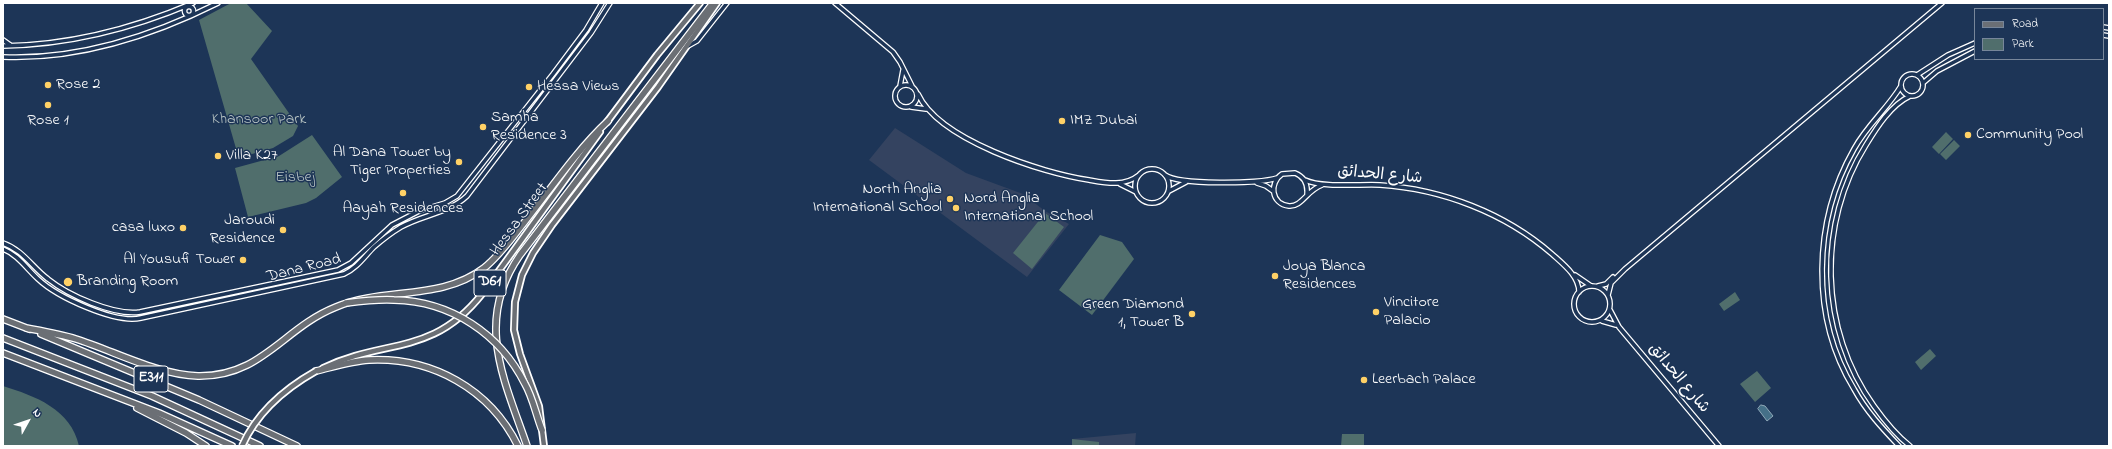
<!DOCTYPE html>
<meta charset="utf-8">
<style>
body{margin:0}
#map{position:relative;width:2112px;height:449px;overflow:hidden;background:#1d3557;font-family:"Indie Flower",sans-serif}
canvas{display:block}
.frame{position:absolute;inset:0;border:4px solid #fff;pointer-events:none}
.legend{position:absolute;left:1974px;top:8px;width:130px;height:52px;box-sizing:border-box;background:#1d3557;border:1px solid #77869a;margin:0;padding:5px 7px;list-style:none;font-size:12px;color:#fff}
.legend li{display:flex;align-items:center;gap:8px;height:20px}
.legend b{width:20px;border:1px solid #77869a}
.north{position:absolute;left:8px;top:401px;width:40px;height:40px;-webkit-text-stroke:3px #1d3557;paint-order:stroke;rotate:50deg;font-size:11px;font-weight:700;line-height:16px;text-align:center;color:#fff}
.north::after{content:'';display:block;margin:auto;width:14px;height:18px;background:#fff;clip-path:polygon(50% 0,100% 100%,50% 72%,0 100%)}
</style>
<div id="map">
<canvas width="2112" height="449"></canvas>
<div class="frame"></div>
<ul class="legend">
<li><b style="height:5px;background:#6b6f75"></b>Road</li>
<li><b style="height:11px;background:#506e6c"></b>Park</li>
</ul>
<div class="north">N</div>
</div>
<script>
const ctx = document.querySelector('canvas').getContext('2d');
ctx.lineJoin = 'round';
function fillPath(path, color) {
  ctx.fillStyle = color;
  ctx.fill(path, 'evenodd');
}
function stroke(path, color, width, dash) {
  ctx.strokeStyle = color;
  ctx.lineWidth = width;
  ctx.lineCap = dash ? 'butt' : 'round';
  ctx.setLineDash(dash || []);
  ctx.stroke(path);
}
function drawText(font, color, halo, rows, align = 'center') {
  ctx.font = font + ' "Indie Flower","Playpen Sans Arabic",sans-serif';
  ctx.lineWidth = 3;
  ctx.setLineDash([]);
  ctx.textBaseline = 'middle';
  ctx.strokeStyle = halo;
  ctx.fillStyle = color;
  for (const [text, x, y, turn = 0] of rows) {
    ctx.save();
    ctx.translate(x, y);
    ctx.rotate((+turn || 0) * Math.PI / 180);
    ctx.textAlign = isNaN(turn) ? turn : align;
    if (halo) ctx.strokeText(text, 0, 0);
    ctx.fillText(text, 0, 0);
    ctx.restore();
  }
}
const built = new Path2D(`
 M895 128 966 173 1023 194 1045 211 1069 224 1027 277 869 160Z
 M1136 433 1135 446H1072V439Z`);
const green = new Path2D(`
 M231 3H246L272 31 251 59 298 126 293 136 273 148 245 156 237 152 199 20Z
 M1946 132 1953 139 1939 154 1932 147Z
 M312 135 342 177 316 198 306 203 248 217 235 168 279 156Z
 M1954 140 1960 146 1946 160 1940 154Z
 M1045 213 1064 227 1032 269 1013 253Z
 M1100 235 1122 242 1134 259 1092 315 1059 290Z
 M1735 292 1740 300 1724 311 1719 304Z
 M1930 349 1936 356 1921 370 1915 362Z
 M1757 371 1771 388 1755 402 1740 384Z
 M3 386C35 396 71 409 79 446H3Z
 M1342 434H1364V446H1341Z
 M1072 439 1099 442V446H1072Z`);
const water = new Path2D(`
 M1761 405 1765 406 1773 416 1767 421 1758 409Z`);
const tertiary = new Path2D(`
 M835 3 893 52 900 62 912 86
 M184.5 11a4.5 4.5 0 1 1 9 0a4.5 4.5 0 1 1-9 0Z
 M2103 27 2109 28
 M2103 35 2109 36
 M3 40 10 45
 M3 46C69 45 132 29 193 3
 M688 46 697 41 727 3
 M3 57C77 60 152 36 218 3
 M1901 85a11 11 0 1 1 22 0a11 11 0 1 1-22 0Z
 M1917 75 1948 55 1975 43
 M1923 83 1937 71 1975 51
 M895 96a11 11 0 1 1 22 0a11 11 0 1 1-22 0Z
 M900 86 903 70
 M918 94C939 140 1042 173 1089 180 1106 183 1124 187 1139 175
 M1910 96C1891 105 1877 127 1866 145 1817 223 1819 330 1874 406 1884 420 1896 435 1910 446
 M911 107 926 109
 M1135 186a17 17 0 1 1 34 0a17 17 0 1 1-34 0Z
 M1165 175C1178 185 1260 184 1277 178
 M1305 180C1322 188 1360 184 1380 185 1442 189 1505 213 1552 254 1563 264 1579 276 1579 292
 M1257 183 1266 186 1273 191
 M1120 184 1136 192
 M1169 191 1186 182
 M1307 195C1308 185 1305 177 1295 173L1282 174C1269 183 1271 204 1289 206 1302 207 1307 190 1322 185
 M3 243C23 250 32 267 48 279 68 295 114 316 140 312L338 270 351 263 392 225 419 211 445 203 457 196 553 74 586 30 602 3
 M3 249C18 255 26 268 38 279 57 297 115 324 141 318L344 274C357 268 364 257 374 247 382 240 391 233 401 227 422 215 449 213 467 196L591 33 610 3
 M1575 275 1591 286
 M1574 304a18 18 0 1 1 36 0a18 18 0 1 1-36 0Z
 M1598 286 1606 284 1613 277
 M1608 295 1611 283 1625 269 1942 3
 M1610 310 1619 327 1719 446
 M1602 321 1616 325
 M1899 446C1882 428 1866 411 1854 389 1810 317 1813 221 1854 149 1867 125 1888 108 1901 86`);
const primary = new Path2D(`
 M607 122 657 55 700 3
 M323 368C385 338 432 357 482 294L600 132
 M544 446 539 406 520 354 514 330 515 302 522 275 533 253 552 225 658 87 717 3`);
const motorway = new Path2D(`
 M3 319 29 329
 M26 328C42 331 60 334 76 339 114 351 158 375 198 376 262 377 283 328 336 307 384 287 441 301 484 268 499 256 511 239 523 224 550 190 576 151 608 121
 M41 334 199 400 297 446
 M3 338 152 396 260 446
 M3 353 159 413 232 446
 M316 371C333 367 352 361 369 360 432 357 490 389 518 446
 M137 408 186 433 206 446
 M527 446C504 379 474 321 520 255L713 3`);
const primaryBridge = new Path2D(`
 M242 446C257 412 284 389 316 371`);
const motorwayBridge = new Path2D(`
 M346 303C362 301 378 299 394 300 451 301 500 334 525 384 533 398 536 415 542 430`);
const markers = [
 [48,85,4,"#ffd166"],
 [529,87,4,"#ffd166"],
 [48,105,4,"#ffd166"],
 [1062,121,4,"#ffd166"],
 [483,127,4,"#ffd166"],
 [1968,135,4,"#ffd166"],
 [218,156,4,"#ffd166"],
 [459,162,4,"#ffd166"],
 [403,193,4,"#ffd166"],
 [950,199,4,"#ffd166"],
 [956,208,4,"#ffd166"],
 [183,228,4,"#ffd166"],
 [283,230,4,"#ffd166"],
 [243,260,4,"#ffd166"],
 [1275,276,4,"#ffd166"],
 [68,282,5,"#ffd166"],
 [1376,312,4,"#ffd166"],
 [1192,314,4,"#ffd166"],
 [1364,380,4,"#ffd166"]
];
const shields = [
 [490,283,32],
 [151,379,34]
];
const shieldNames = [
 ["D61",490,283],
 ["E311",151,379]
];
const poiNames = [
 ["Rose 2",56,85],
 ["Hessa Views",537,87],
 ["Samha",491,118],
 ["Residence 3",491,136],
 ["Rose 1",48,121,"center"],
 ["IMZ Dubai",1070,121],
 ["Community Pool",1976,135],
 ["Al Dana Tower by",451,153,"right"],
 ["Tiger Properties",451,171,"right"],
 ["Villa K27",226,156],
 ["North Anglia",942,190,"right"],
 ["International School",942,208,"right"],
 ["Nord Anglia",964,199],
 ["International School",964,217],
 ["Aayah Residences",403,209,"center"],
 ["Jaroudi",275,221,"right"],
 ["Residence",275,239,"right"],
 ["casa luxo",175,228,"right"],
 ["Al Yousufi Tower",235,260,"right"],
 ["Joya Blanca",1283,267],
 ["Residences",1283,285],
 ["Branding Room",77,282],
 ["Vincitore",1384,303],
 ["Palacio",1384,321],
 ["Green Diamond",1184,305,"right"],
 ["1, Tower B",1184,323,"right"],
 ["Leerbach Palace",1372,380]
];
const parkNames = [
 ["Khansoor Park",259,120],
 ["Eisbej",295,178]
];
const streetNames = [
 ["شارع الحدائق",1380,176,5],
 ["Hessa Street",520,220,-54],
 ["Dana Road",304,269,-14],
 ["شارع الحدائق",1678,379,50]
];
fillPath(built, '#344360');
fillPath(green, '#506e6c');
fillPath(water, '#457088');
stroke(water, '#8fa9b8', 1);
stroke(tertiary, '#fff', 6);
stroke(primary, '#fff', 8);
stroke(motorway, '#fff', 8);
stroke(tertiary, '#1d3557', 3.5);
stroke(primary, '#6b6f75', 4.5);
stroke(motorway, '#6b6f75', 5.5);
stroke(primaryBridge, '#fff', 8, []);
stroke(motorwayBridge, '#fff', 8, []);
stroke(primaryBridge, '#6b6f75', 4.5);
stroke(motorwayBridge, '#6b6f75', 5.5);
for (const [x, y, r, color] of markers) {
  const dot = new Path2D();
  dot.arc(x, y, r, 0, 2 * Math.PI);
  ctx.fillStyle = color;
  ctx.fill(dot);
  stroke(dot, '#1d3557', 1.5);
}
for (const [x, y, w] of shields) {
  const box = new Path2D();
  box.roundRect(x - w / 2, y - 13, w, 26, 3);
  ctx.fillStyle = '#1d3557';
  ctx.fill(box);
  stroke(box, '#fff', 1);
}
drawText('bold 15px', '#fff', null, shieldNames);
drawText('16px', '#fff', '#1d3557', poiNames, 'left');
drawText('16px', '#b9c5c4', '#1d3557', parkNames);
drawText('16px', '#fff', '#1d3557', streetNames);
</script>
